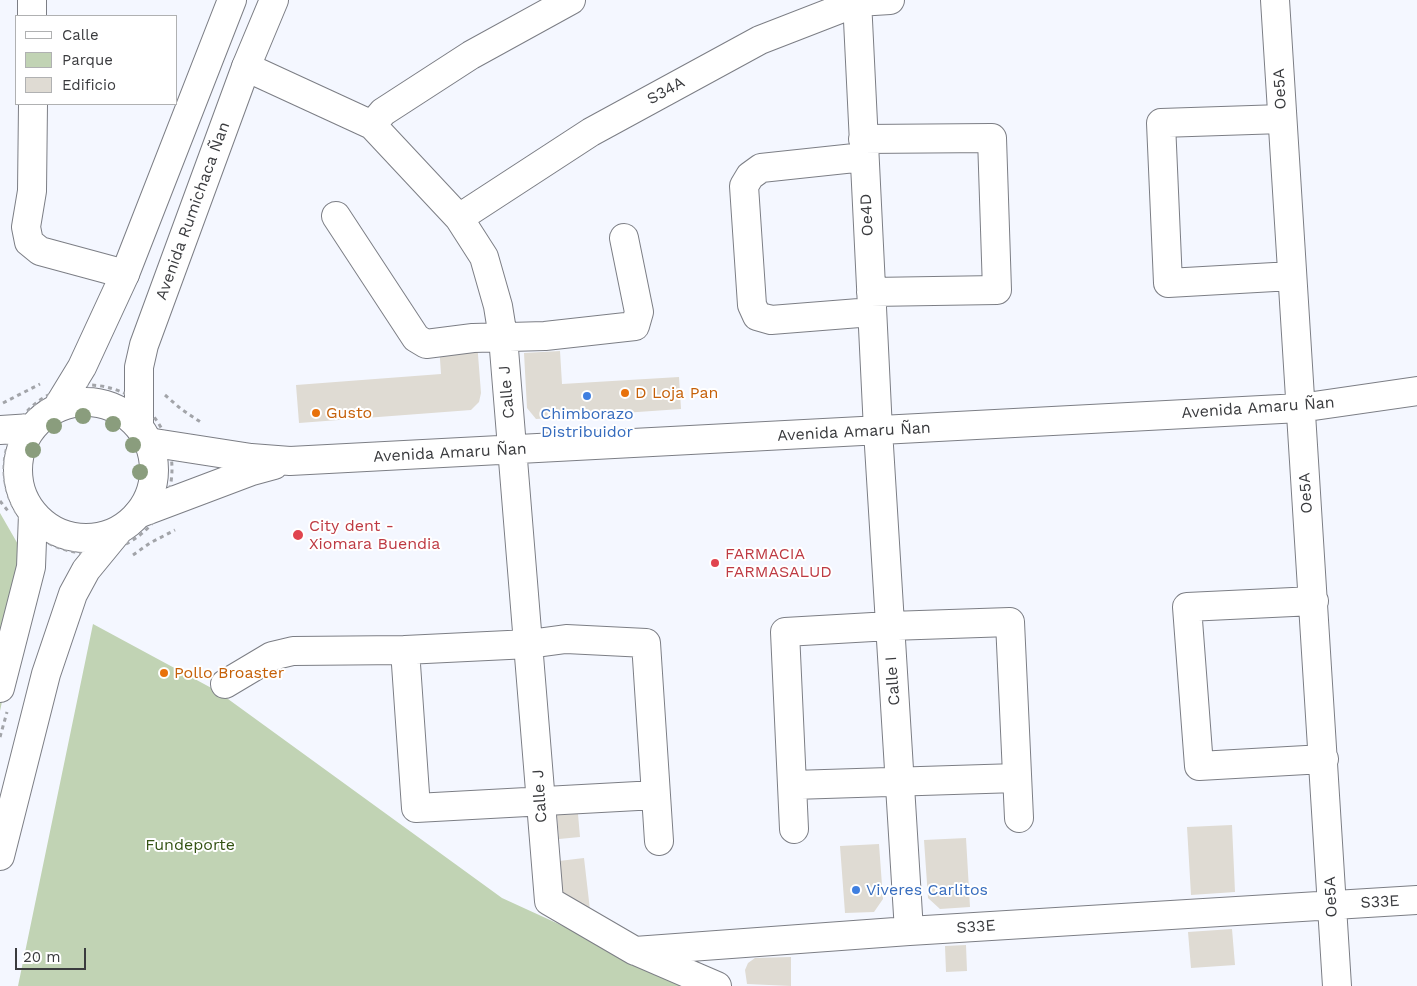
<!DOCTYPE html>
<meta charset="utf-8">
<style>
body{margin:0}
#map{position:relative;width:1417px;height:986px;overflow:hidden;background:#f4f7ff;font-family:"Work Sans",sans-serif}
canvas{display:block}
.legend{position:absolute;left:15px;top:15px;width:162px;height:90px;box-sizing:border-box;background:#fff;border:1px solid #b0b1b2;margin:0;padding:6px 9px;list-style:none;font-size:15px;color:#3a3b3e}
.legend li{display:flex;align-items:center;gap:10px;height:25px}
.legend b{width:25px;border:1px solid #b0b1b2}
.scale{position:absolute;left:15px;top:948px;width:71px;height:22px;box-sizing:border-box;border:2px solid #3a3b3e;border-top:0;padding-left:6px;font-size:15px;line-height:18px;white-space:nowrap;color:#3a3b3e;-webkit-text-stroke:4px #fff;paint-order:stroke}
</style>
<div id="map">
<canvas width="1417" height="986"></canvas>
<ul class="legend">
<li><b style="height:6px;background:#fff"></b>Calle</li>
<li><b style="height:14px;background:#c1d3b4"></b>Parque</li>
<li><b style="height:14px;background:#dfdbd3"></b>Edificio</li>
</ul>
<div class="scale">20 m</div>
</div>
<script>
const ctx = document.querySelector('canvas').getContext('2d');
ctx.lineJoin = 'round';
function fillPath(path, color) {
  ctx.fillStyle = color;
  ctx.fill(path, 'evenodd');
}
function stroke(path, color, width, dash) {
  ctx.strokeStyle = color;
  ctx.lineWidth = width;
  ctx.lineCap = dash ? 'butt' : 'round';
  ctx.setLineDash(dash || []);
  ctx.stroke(path);
}
function drawText(font, color, halo, rows, align = 'center') {
  ctx.font = font + ' "Work Sans",sans-serif';
  ctx.lineWidth = 4;
  ctx.setLineDash([]);
  ctx.textBaseline = 'middle';
  ctx.strokeStyle = halo;
  ctx.fillStyle = color;
  for (const [text, x, y, turn = 0] of rows) {
    ctx.save();
    ctx.translate(x, y);
    ctx.rotate((+turn || 0) * Math.PI / 180);
    ctx.textAlign = isNaN(turn) ? turn : align;
    if (halo) ctx.strokeText(text, 0, 0);
    ctx.fillText(text, 0, 0);
    ctx.restore();
  }
}
const green = new Path2D(`
 M0 513 23 553 28 580 0 711Z
 M93 624 217 691 502 898 694 986H18Z`);
const building = new Path2D(`
 M477 342 481 393 479 402 471 410 299 423 296 385 441 374 439 344Z
 M560 351 562 384 679 377 681 409 536 419 527 408 524 353Z
 M578 814 580 837 559 839 557 815Z
 M1232 825 1235 892 1191 895 1187 827Z
 M966 838 970 907 940 909 928 898 924 840Z
 M879 844 883 899 874 912 845 913 840 846Z
 M584 858 590 910 563 899 559 861Z
 M1232 929 1235 965 1191 968 1188 932Z
 M966 945 967 971 946 972 945 946Z
 M791 957V986L747 984 745 970 748 963 755 958Z`);
const path = new Path2D(`
 M4 469a84 84 0 1 1 168 0a84 84 0 1 1-168 0Z
 M165 395 181 409 202 423
 M3 403 40 384
 M0 501 8 511
 M133 555 150 543 175 530
 M0 737 7 712`);
const minor = new Path2D(`
 M32 0V16
 M857 0 878 430 909 931
 M1275 0 1337 986
 M246 67 372 125 459 218 484 257 498 306 503 337 549 901 635 951 909 931 1417 900
 M33 104 32 191 26 227 29 242 40 251 125 274
 M1282 119 1161 123 1168 283 1292 276
 M372 125 383 112 471 55 571 0
 M863 139 992 138 997 290 871 292
 M864 157 761 168 750 176 744 186 752 305 757 316 771 320 872 312
 M336 216 416 338 426 344 473 338 545 336 635 326 639 312 624 238
 M459 218 591 132 760 40 858 2 890 0
 M148 442 251 458 290 461 1300 408 1417 391
 M138 514 252 471 274 465
 M1314 601 1187 607 1199 766 1324 759
 M405 650 416 808 656 795
 M225 684 272 656 293 651 405 650 529 644 566 639 646 643 659 841
 M793 785 1017 778
 M794 829 785 632 890 626 1010 622 1019 818
 M638 952 717 986`);
const major = new Path2D(`
 M18 470a68 68 0 1 1 136 0a68 68 0 1 1-136 0Z
 M57 408 82 367 125 274 232 0
 M139 427V367L144 345 246 67 274 0
 M0 430 32 428
 M0 688 31 567 33 514
 M0 856 46 674 73 594 86 570 118 531`);
const trees = [
 [83,416],
 [113,424],
 [54,426],
 [133,445],
 [33,450],
 [140,472]
];
const markers = [
 [625,393,5,"#e8710a"],
 [587,396,5,"#3f7fe0"],
 [316,413,5,"#e8710a"],
 [298,535,6,"#e0444e"],
 [715,563,5,"#e0444e"],
 [164,673,5,"#e8710a"],
 [856,890,5,"#3f7fe0"]
];
const streetNames = [
 ["Oe5A",1280,89,-93],
 ["S34A",666,91,-29],
 ["Avenida Rumichaca Ñan",193,211,-70],
 ["Oe4D",867,215,-93],
 ["Calle J",507,392,-95],
 ["Avenida Amaru Ñan",1258,408,-4],
 ["Avenida Amaru Ñan",854,432,-3],
 ["Avenida Amaru Ñan",450,453,-3],
 ["Oe5A",1306,493,-94],
 ["Calle I",893,681,-94],
 ["Calle J",540,796,-94],
 ["Oe5A",1331,897,-93],
 ["S33E",1380,902,-3],
 ["S33E",976,927,-4]
];
const foodNames = [
 ["D Loja Pan",635,393],
 ["Gusto",326,413],
 ["Pollo Broaster",174,673]
];
const shopNames = [
 ["Chimborazo",587,414],
 ["Distribuidor",587,432],
 ["Viveres Carlitos",866,890,"left"]
];
const healthNames = [
 ["City dent -",309,526],
 ["Xiomara Buendia",309,544],
 ["FARMACIA",725,554],
 ["FARMASALUD",725,572]
];
const parkNames = [
 ["Fundeporte",190,845]
];
fillPath(green, '#c1d3b4');
fillPath(building, '#dfdbd3');
stroke(minor, '#7c7e85', 30);
stroke(major, '#7c7e85', 30);
stroke(path, '#a2a4a9', 3, [4, 4]);
stroke(minor, '#fff', 28);
stroke(major, '#fff', 28);
ctx.fillStyle = '#8a9d7d';
for (const [x, y] of trees) {
  ctx.beginPath();
  ctx.arc(x, y, 8, 0, 2 * Math.PI);
  ctx.fill();
}
for (const [x, y, r, color] of markers) {
  const dot = new Path2D();
  dot.arc(x, y, r, 0, 2 * Math.PI);
  ctx.fillStyle = color;
  ctx.fill(dot);
  stroke(dot, '#fff', 2);
}
drawText('16px', '#3a3b3e', '#fff', streetNames);
drawText('16px', '#c56008', '#fff', foodNames, 'left');
drawText('16px', '#366cbe', '#fff', shopNames);
drawText('16px', '#be3a42', '#fff', healthNames, 'left');
drawText('16px', '#345313', '#fff', parkNames);
</script>
